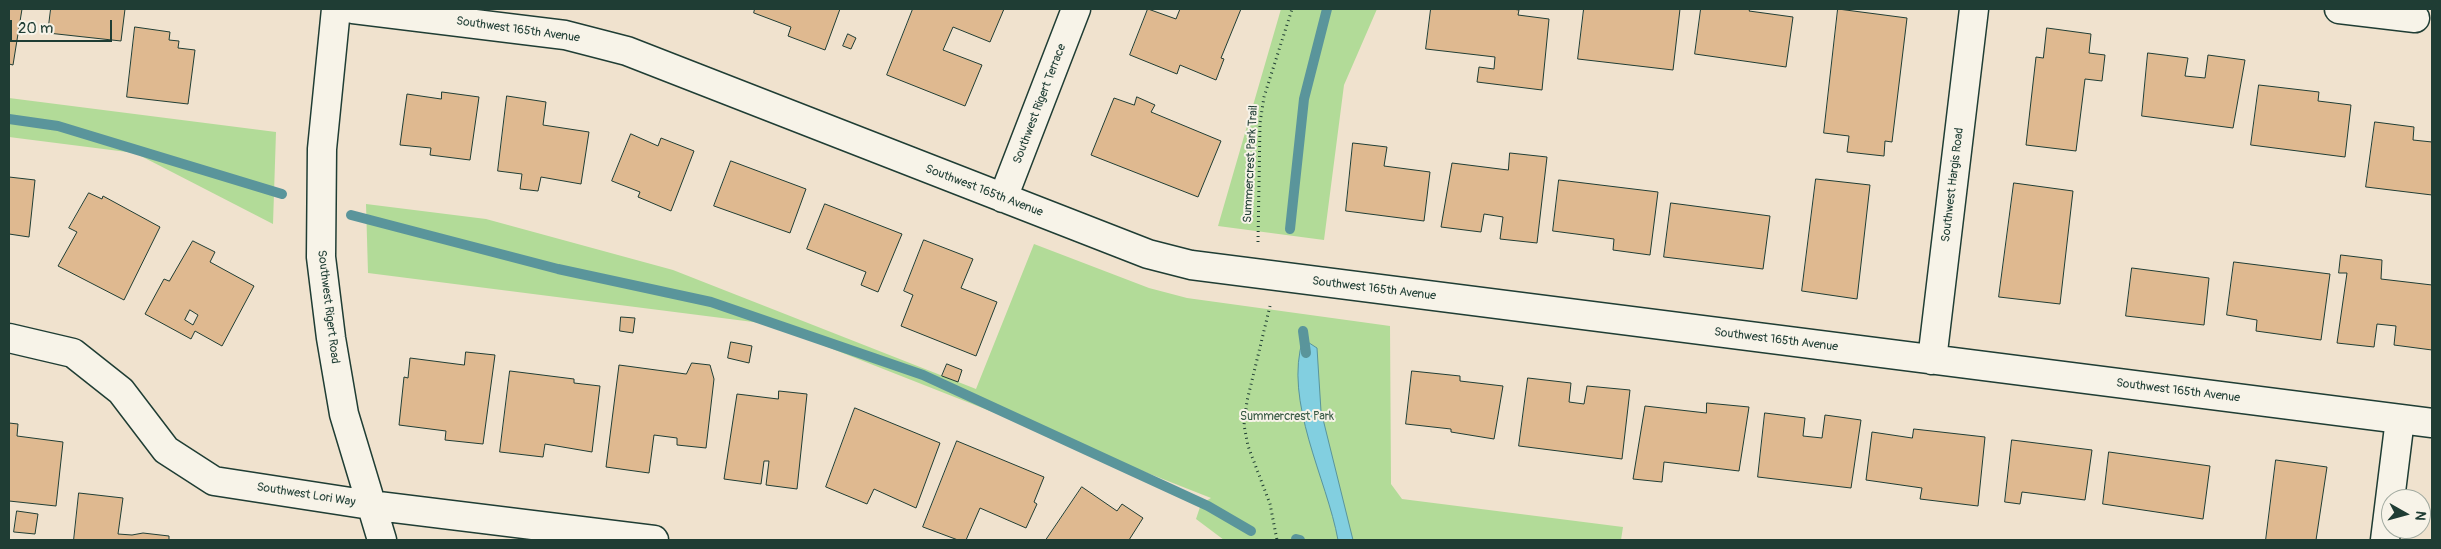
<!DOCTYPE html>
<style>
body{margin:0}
#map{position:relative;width:2441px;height:549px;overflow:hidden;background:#f0e2ce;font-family:Pangolin,sans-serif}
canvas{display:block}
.frame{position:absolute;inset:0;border:10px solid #1f3d34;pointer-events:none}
.north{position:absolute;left:2381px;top:489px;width:50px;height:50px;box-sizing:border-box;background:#f7f3e8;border:1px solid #a1aaa0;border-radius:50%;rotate:97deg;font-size:14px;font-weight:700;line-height:20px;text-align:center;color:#1f3d34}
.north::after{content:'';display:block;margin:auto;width:18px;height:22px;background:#1f3d34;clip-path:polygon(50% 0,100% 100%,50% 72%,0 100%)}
.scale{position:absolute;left:10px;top:20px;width:102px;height:22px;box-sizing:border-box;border:2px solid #1f3d34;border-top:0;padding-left:6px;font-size:15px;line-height:18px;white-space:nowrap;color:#1f3d34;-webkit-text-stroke:4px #f7f3e8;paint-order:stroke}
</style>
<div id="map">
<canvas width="2441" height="549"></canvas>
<div class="frame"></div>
<div class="north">N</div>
<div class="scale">20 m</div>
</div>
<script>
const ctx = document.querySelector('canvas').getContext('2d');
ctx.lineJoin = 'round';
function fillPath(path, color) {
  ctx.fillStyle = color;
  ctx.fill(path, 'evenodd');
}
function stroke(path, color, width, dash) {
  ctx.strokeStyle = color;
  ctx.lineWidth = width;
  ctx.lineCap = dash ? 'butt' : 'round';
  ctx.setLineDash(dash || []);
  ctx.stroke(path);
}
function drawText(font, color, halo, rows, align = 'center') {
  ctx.font = font + ' Pangolin,sans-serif';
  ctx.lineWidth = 4;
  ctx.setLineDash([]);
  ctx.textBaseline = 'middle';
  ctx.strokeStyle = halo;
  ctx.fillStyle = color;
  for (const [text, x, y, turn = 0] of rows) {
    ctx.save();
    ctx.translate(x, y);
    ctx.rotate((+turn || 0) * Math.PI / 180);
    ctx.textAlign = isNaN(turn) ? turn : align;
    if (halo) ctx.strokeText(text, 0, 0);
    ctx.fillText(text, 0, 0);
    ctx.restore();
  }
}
const green = new Path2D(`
 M1281 9H1377L1344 85 1324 240 1218 226Z
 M9 98 276 132 273 224 135 153 9 137Z
 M366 204 486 219 673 270 976 389 1034 244 1149 288 1187 298 1390 326 1391 484 1402 499 1623 527 1621 540H1224L1196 519 1201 504 1211 498 769 324 368 273Z`);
const water = new Path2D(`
 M1303 339 1317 348 1321 411 1353 540H1338C1327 479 1283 401 1303 339Z`);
const stream = new Path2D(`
 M9 119 58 126 282 194
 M351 215 558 269 711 302 923 375 1208 506 1251 531
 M1290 229 1304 99 1327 9
 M1303 331 1306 353
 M1296 539 1300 540`);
const building = new Path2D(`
 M9 9H22L13 65 9 64Z
 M51 9H125L121 41 48 33Z
 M755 9H840L825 50 788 36 791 27 754 13Z
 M913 9H1004L990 42 953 27 943 50 982 65 965 106 887 75Z
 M1148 9 1176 19 1180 9H1241L1221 58 1224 59 1216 80 1180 65 1177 74 1130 55Z
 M1431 9H1512L1519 10 1518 15 1549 19 1542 90 1477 82 1479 67 1494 69 1495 57 1426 49Z
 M1584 9H1680L1673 70 1578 59Z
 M1701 9H1750L1749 11 1793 17 1786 67 1695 54Z
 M1838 9 1907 18 1892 142 1885 141 1884 156 1847 152 1849 136 1824 133Z
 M135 27 170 32 169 40 179 41 178 48 195 50 188 104 127 97Z
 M2047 28 2091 34 2089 53 2105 55 2102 81 2085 79 2076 151 2026 145 2036 57 2043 58Z
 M848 34 856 38 851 49 843 46Z
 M2148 53 2188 58 2185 76 2205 78 2208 55 2245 60 2233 128 2142 116Z
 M2259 85 2319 92 2318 101 2351 105 2345 157 2251 145Z
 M442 92 479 97 470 160 430 155 431 148 400 145 407 94 441 99Z
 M507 96 546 102 543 125 589 132 581 184 541 177 538 191 520 189 522 174 498 171Z
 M1137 97 1155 105 1151 112 1221 141 1198 197 1091 155 1114 98 1134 105Z
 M2375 122 2414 127 2413 140 2432 142V195L2366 187Z
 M631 134 658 146 661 138 694 151 671 211 638 197 640 192 612 181Z
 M1353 143 1387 147 1384 166 1430 172 1424 221 1346 211Z
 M1510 153 1547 157 1537 243 1500 239 1503 217 1484 214 1481 232 1441 227 1452 163 1508 170Z
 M731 161 806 189 790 233 714 206Z
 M9 177 35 180 29 237 9 234Z
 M1816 179 1870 185 1857 299 1802 291Z
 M1559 180 1658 192 1650 255 1613 250 1614 239 1553 231Z
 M2014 183 2073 191 2060 304 1999 297Z
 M89 193 102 199 103 196 160 227 124 300 58 266 77 232 69 228Z
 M1671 203 1770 216 1763 269 1664 257Z
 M825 204 902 234 878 292 861 285 866 272 807 249Z
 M924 240 973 259 961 288 997 302 976 356 901 326 913 295 904 291Z
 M193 241 215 252 210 262 254 286 222 346 195 331 191 339 145 314 164 279 169 281ZM190 310 198 315 193 325 185 320Z
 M2341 255 2382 260 2381 279 2432 285V350L2394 345 2396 326 2377 324 2374 347 2337 343 2347 273H2339Z
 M2234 262 2330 274 2321 340 2256 331 2257 320 2227 315Z
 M2132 268 2209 278 2204 325 2126 316Z
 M621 317 635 318 633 333 620 331Z
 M731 342 752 346 749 363 728 358Z
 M466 352 495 355 483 444 445 440 446 431 399 425 404 377 408 378 410 358 464 365Z
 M692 363 710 365 714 379 706 448 677 445V438L654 435 649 473 606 467 619 365 686 374Z
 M947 364 962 370 958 382 942 376Z
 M510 371 574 379V383L600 386 592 452 545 444 543 457 500 452Z
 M1412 371 1460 376V381L1503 386 1494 439 1451 432V429L1406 424Z
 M1528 378 1571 383 1569 402 1584 404 1587 386 1630 390 1622 459 1519 446Z
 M779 391 807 394 797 489 766 485 769 461H764L761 484 724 479 737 394 778 399Z
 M1707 403 1749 407 1739 471 1664 462 1662 482 1633 479 1645 406 1706 413Z
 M855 408 940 443 916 508 874 489 867 504 826 487Z
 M1765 413 1805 418 1803 436 1822 438 1825 415 1861 420 1851 488 1758 477Z
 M9 423 18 424 17 436 63 442 56 506 9 501Z
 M1914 429 1985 437 1978 506 1920 499 1922 488 1866 480 1872 432 1912 438Z
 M2012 440 2092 450 2085 500 2022 492 2020 504 2005 502Z
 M957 441 1044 477 1034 502 1037 504 1026 528 980 508 966 540H958L923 527Z
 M2109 452 2210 466 2203 519 2103 504Z
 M2276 460 2327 467 2316 540H2266Z
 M1082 487 1117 511 1122 504 1143 518 1129 540H1046Z
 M79 493 123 498 118 534 132 535 143 533 169 536V540H74Z
 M17 511 38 514 35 534 14 532Z`);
const path = new Path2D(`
 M1258 242 1260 123 1264 97 1292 9
 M1270 306 1247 401 1244 425 1248 446 1270 504 1277 540`);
const street = new Path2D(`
 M336 9 322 149 321 257 331 338 344 414 382 540
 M353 9 565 35 627 51 1148 254 1191 265 2432 423
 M2339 9 2415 18
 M1003 198 1076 9
 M9 338 73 353 121 391 166 450 214 481 370 505 654 540
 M1932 360 1974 9
 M2385 540 2400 419`);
const streetNames = [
 ["Southwest 165th Avenue",518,30,8],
 ["Southwest Rigert Terrace",1040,104,-69],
 ["Summercrest Park Trail",1251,164,-87],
 ["Southwest Hargis Road",1953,185,-83],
 ["Southwest 165th Avenue",984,191,21],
 ["Southwest 165th Avenue",1374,289,7],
 ["Southwest Rigert Road",328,307,83],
 ["Southwest 165th Avenue",1776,340,7],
 ["Southwest 165th Avenue",2178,391,7],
 ["Southwest Lori Way",306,495,9]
];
const parkNames = [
 ["Summercrest Park",1287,417]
];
fillPath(green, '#b2db98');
fillPath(water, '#82cfe0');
stroke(water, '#5a959b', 1);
stroke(stream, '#5a959b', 10);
fillPath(building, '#dfb990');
stroke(building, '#1f3d34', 1);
stroke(street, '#1f3d34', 31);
stroke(path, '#1f3d34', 3, [1, 4]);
stroke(street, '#f7f3e8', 28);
drawText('12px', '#1f3d34', '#f7f3e8', streetNames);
drawText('12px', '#3c5d48', '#f7f3e8', parkNames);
</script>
